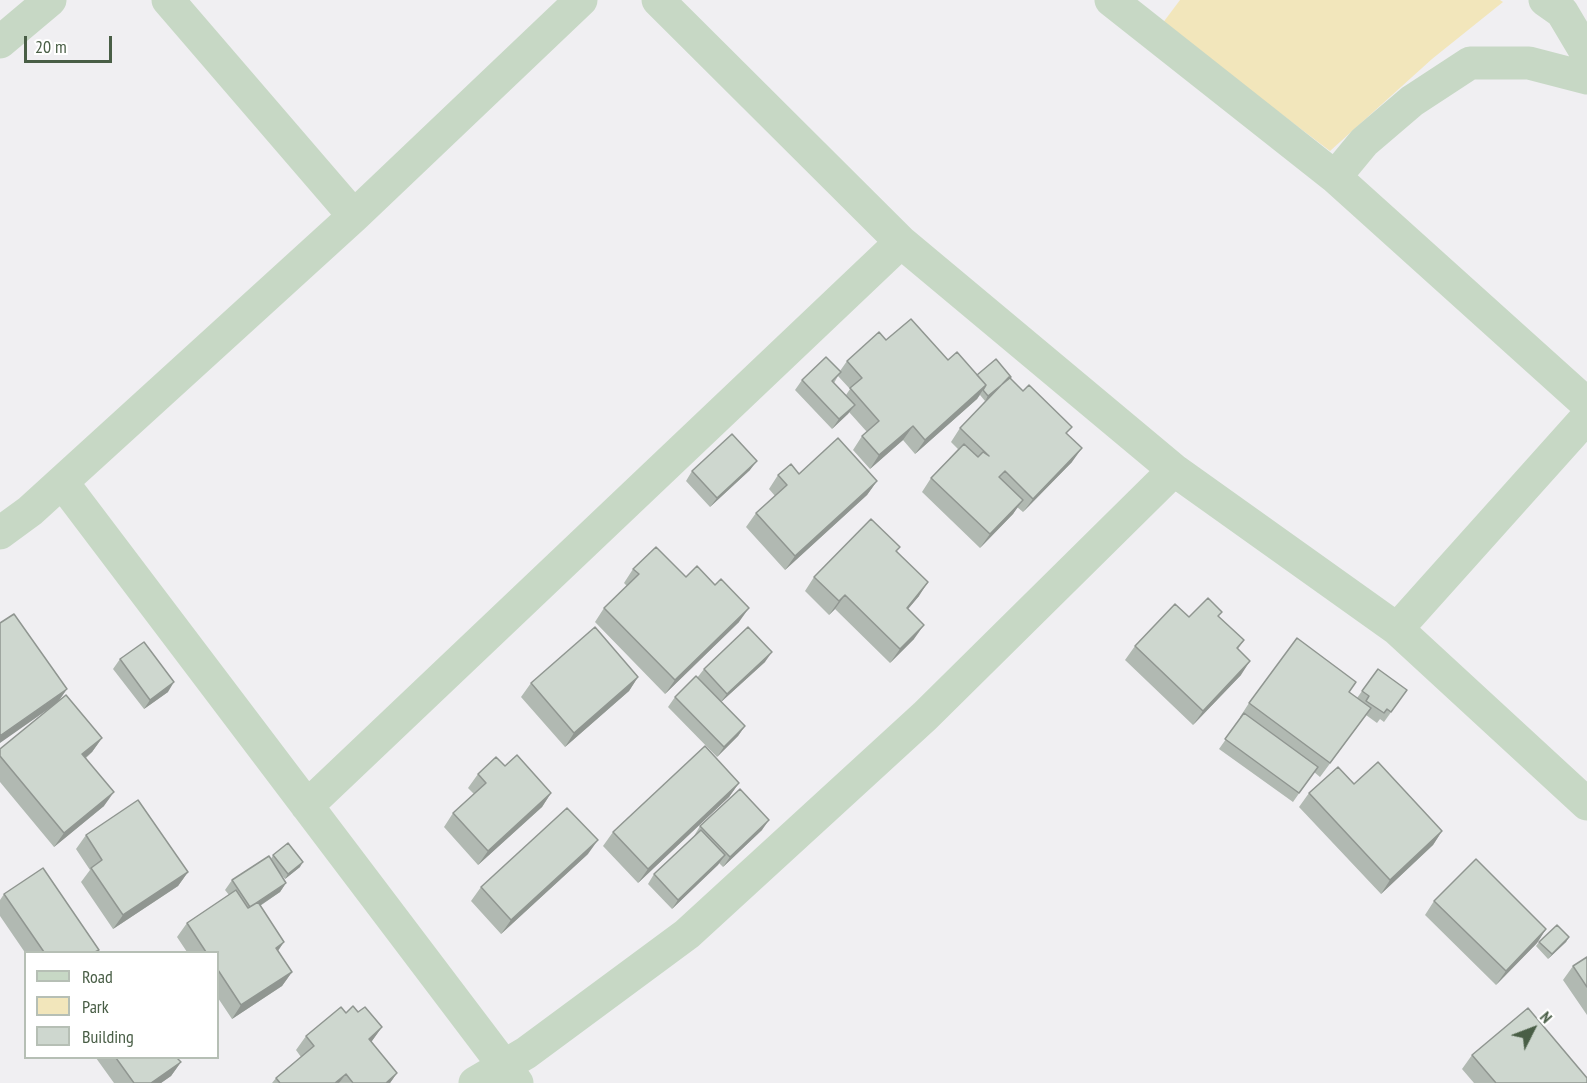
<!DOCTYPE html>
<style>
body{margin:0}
#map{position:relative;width:1587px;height:1083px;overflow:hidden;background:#f0eff2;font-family:"PT Sans Narrow",sans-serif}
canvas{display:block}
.legend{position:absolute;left:24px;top:951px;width:195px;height:108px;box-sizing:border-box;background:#fff;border:2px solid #b6bfb5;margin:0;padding:8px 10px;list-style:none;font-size:18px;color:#495e46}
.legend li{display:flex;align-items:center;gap:12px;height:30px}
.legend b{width:30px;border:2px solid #b6bfb5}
.north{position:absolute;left:1503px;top:999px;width:60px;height:60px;-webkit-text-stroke:4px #fff;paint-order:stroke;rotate:48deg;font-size:16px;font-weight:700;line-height:24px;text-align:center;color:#495e46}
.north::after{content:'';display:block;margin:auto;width:21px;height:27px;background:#495e46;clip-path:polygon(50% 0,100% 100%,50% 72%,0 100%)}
.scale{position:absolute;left:24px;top:36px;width:88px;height:27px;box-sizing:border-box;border:3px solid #495e46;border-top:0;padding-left:8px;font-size:18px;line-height:21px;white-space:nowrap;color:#495e46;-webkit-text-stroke:4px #fff;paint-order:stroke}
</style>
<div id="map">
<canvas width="1587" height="1083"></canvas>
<ul class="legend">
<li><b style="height:8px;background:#c7d8c5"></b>Road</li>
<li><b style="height:16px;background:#f2e6bb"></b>Park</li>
<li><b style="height:16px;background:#ced7cf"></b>Building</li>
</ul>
<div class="north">N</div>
<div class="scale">20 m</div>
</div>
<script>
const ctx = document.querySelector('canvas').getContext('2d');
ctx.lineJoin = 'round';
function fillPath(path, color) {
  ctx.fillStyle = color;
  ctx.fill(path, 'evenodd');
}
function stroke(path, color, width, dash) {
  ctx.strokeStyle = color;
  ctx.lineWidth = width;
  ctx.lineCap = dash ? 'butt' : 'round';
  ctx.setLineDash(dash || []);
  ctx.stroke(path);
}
const green = new Path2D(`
 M1180 0H1500L1503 2 1432 59 1330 151 1162 24Z`);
const street = new Path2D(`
 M168 0 354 216
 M658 0 901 242 1174 470 1397 629 1587 804
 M1111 0 1335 177 1587 404
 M1545 0 1562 12 1587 54
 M0 42 50 0
 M1335 177 1364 142 1412 101 1470 63H1529L1587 78
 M62 482 517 1083
 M0 533 30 511 354 216 581 0
 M1397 629 1587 417
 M307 806 901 242
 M475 1083 526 1053 687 934 925 716 1174 470`);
const wall = new Path2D(`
 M886 340 948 360 977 375 1010 378 1067 434 1072 462 1023 512 1017 507 1013 514 980 548 922 492 931 478 958 449 951 442 960 428 996 392 985 401 980 395 977 399 915 454 903 440 870 469 853 450 862 436 867 432 849 412 832 429 795 390 802 380 840 371 847 361ZM838 376 850 389 846 395 834 383Z
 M750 470 710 507 686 481 692 471Z
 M799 474 877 481 867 495 785 570 746 527 756 513 775 496 769 489 778 475Z
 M897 551 919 596 908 609 914 639 890 663 835 609 829 615 805 591 814 577Z
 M633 569 686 577 739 622 665 694 595 622 604 608 627 586 624 583Z
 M1189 617H1219L1244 640 1238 649 1241 675 1193 725 1125 660 1135 646Z
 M120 659 168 692 144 709 113 669Z
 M765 662 721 702 745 726 738 736 717 757 668 707 675 697 697 678 704 669Z
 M1378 669 1407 690 1384 722 1380 719 1377 723 1366 715 1320 777 1314 772 1293 802 1219 749 1241 718 1240 717 1249 703 1349 692 1357 698Z
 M638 677 629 691 565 747 521 697 531 683Z
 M67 689 58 702 102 738 92 752 86 758 104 806 54 847 0 782V749L51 707Z
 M505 766 551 793 542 807 478 865 444 827 453 813 474 794 468 788 478 774Z
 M739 783 729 797 638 883 603 846 613 832Z
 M1354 784 1442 831 1433 845 1381 894 1299 807 1309 793Z
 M700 826 762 830 723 867 719 863 672 909 648 884 654 874 694 837V836Z
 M86 835 188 872 178 886 113 929 81 882 90 870 76 849Z
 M588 854 501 934 471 901 481 887Z
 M273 855 300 867 285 879 280 873 286 883 280 892 260 906 284 942 278 951 292 972 282 986 232 1019 218 998V952H187L177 937 187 923 229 895 225 890 232 880 271 859Z
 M4 894 99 950 97 952H26V954L0 916V900Z
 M1434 901 1546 929 1537 943 1496 985 1425 915Z
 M1569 937 1566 942 1548 959 1536 946 1539 942Z
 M1587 957V1015L1563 980 1573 966Z
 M358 1012 382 1027 371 1042 397 1073 390 1083H272L276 1078 301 1057 296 1050 306 1036Z
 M1472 1055 1587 1083H1474L1462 1069Z
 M96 1058H177L181 1062 171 1076 161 1083H114Z`);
const shadedWall = new Path2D(`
 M1011 377 1007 382 985 401 988 396Z
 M986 385 977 399 915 454 925 440Z
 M855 405 848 414 832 429 839 419Z
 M913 426 903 440 870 469 879 455Z
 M1082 448 1072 462 1023 512 1033 499Z
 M757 461 750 470 710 507 717 498Z
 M877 481 867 495 785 570 795 556Z
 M1023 500 1013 514 980 548 990 534Z
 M928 582 919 596 897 622 907 608Z
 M845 595 835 609 829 615 839 601Z
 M749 608 739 622 665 694 675 680Z
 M924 625 914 639 890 663 900 649Z
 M772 652 765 662 720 703 727 694Z
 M1250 661 1241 675 1193 725 1203 711Z
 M638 677 629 691 565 747 574 733Z
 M174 682 168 692 144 709 150 700Z
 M67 689 57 703 0 743V736Z
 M745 726 738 736 717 757 724 747Z
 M102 738 92 752 73 768 82 754Z
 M739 783 729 797 638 883 648 869Z
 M114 792 104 806 54 847 64 833Z
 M551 793 542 807 478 865 488 851Z
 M769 820 762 830 723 867 730 857Z
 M1442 831 1433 845 1381 894 1390 880Z
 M598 840 588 854 501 934 511 920Z
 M725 855 718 865 672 909 678 900Z
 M303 862 300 867 285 879 288 874Z
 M188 872 178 886 113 929 123 915Z
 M286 883 280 892 243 917 250 907Z
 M1546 929 1537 943 1496 985 1506 971Z
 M1569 937 1566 942 1548 959 1552 954Z
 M284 942 274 956 276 948Z
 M292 972 282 986 232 1019 241 1005Z
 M382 1027 372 1041 359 1053 369 1039Z
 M181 1062 171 1076 161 1083H151Z
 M397 1073 390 1083H386Z
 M346 1074 339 1083H335Z`);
const building = new Path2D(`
 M911 319 948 360 957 352 986 385 925 440 913 426 879 455 862 436 879 421 850 388 862 378 847 361 879 332 886 340Z
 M826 357 841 372 832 381 855 405 839 419 802 380Z
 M996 359 1011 377 988 396 983 390 986 385 977 375Z
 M1009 377 1023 391 1029 385 1072 427 1066 433 1082 448 1033 499 1005 471 999 477 1023 500 990 534 931 478 964 444 978 457 983 452 989 456 960 428Z
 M732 434 757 461 717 498 692 471Z
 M838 438 877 481 795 556 756 513 787 485 778 475 791 464 799 474Z
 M871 519 900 547 896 551 928 582 907 608 924 625 900 649 845 595 839 601 814 577Z
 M656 547 686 577 697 566 715 585 721 579 749 608 675 680 604 608 639 574 633 569Z
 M1208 598 1222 612 1218 616 1244 640 1237 648 1250 661 1203 711 1135 646 1175 604 1189 617Z
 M14 614 67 689 0 736V623Z
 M595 627 638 677 574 733 531 683Z
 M748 627 772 652 727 694 704 669Z
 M1297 638 1356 682 1349 692 1371 708 1330 763 1249 703Z
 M144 642 174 682 150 700 120 659Z
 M1378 669 1407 690 1391 712 1387 709 1384 713 1366 701 1369 696 1362 691Z
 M696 676 745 726 724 747 675 697Z
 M66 695 102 738 82 754 114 792 64 833 0 756V749Z
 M1244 713 1318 767 1299 793 1225 739Z
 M705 746 739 783 648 869 613 832Z
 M517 755 551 793 488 851 453 813 486 783 478 774 496 757 505 766Z
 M1378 762 1442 831 1390 880 1309 793 1338 767 1354 784Z
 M740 789 769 820 730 857 700 826Z
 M138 800 188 872 123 915 91 868 102 860 86 835Z
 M567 808 598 840 511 920 481 887Z
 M701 830 725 855 678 900 654 874Z
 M288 843 303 862 288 874 273 855Z
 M269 856 286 883 250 907 232 880Z
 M1476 859 1546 929 1506 971 1434 901Z
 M43 868 99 950 95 952H44L4 894Z
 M236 890 248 908 258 902 284 942 276 948 292 972 241 1005 218 970V952H206L187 923Z
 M1557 925 1569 937 1552 954 1539 942Z
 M1587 957V987L1573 966Z
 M353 1006 358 1012 365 1007 382 1027 369 1039 397 1073 386 1083H353L346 1074 335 1083H280L276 1078 314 1046 306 1036 341 1007 346 1013Z
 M1528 1008 1587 1078V1083H1496L1472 1055Z
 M116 1058H177L181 1062 151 1083H134Z`);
fillPath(green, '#f2e6bb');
stroke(street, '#c7d8c5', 33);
fillPath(wall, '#b1b9b2');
fillPath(shadedWall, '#909691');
fillPath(building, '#ced7cf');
stroke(building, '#909691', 1.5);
</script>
